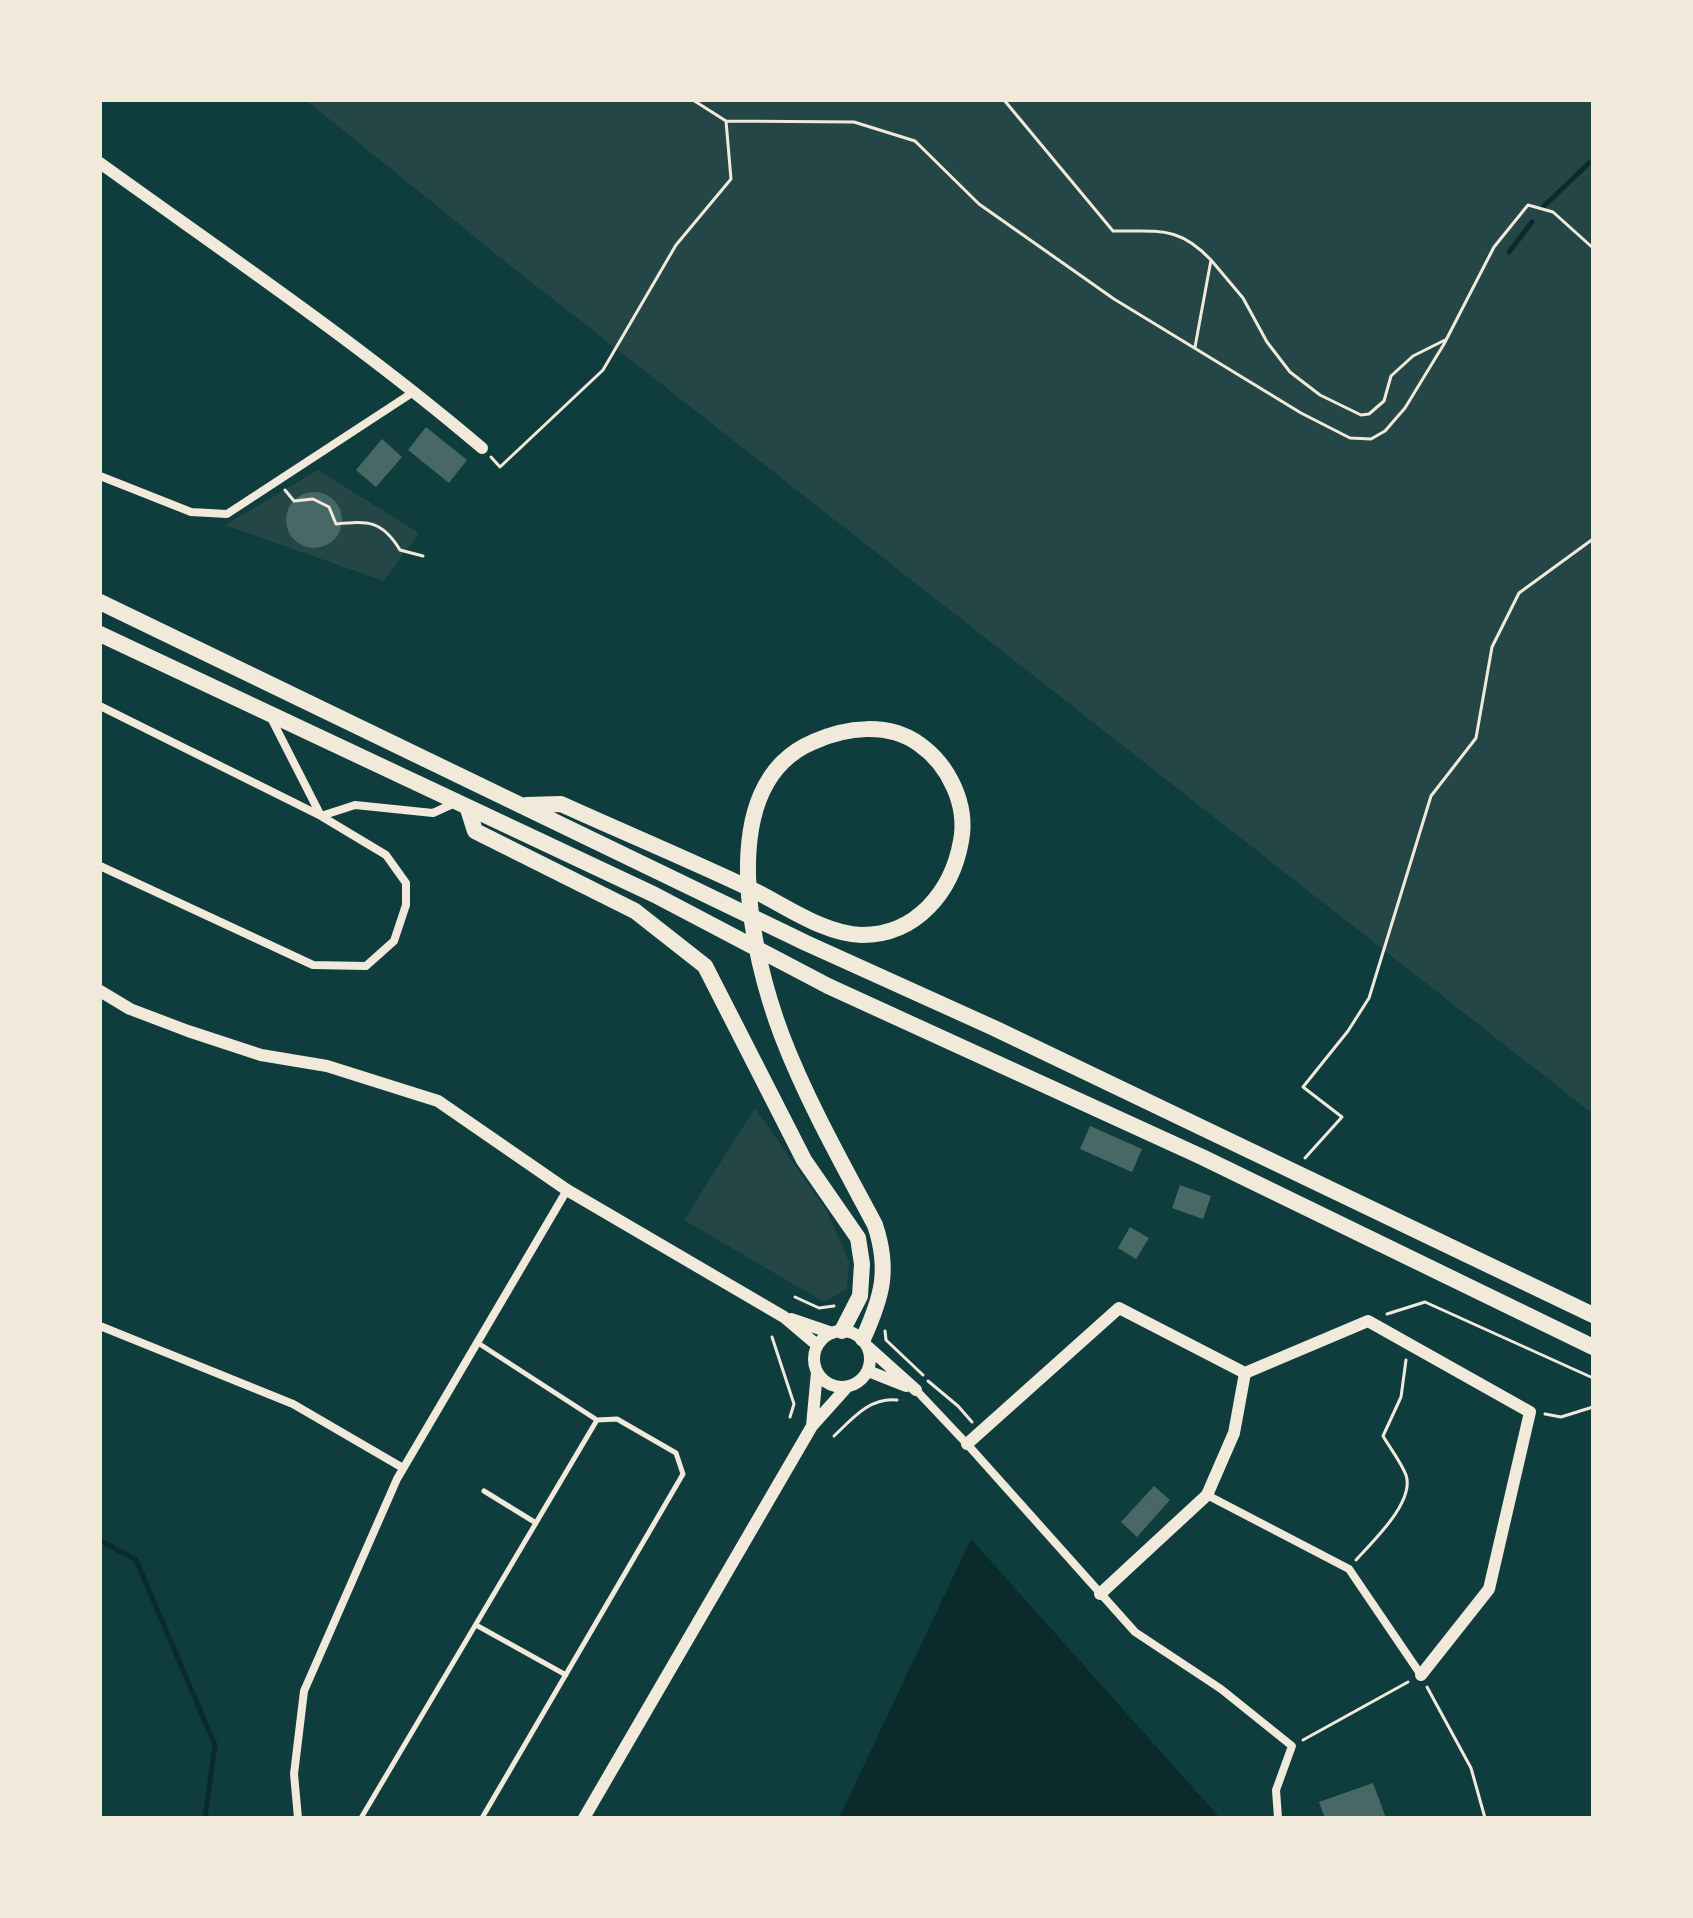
<!DOCTYPE html>
<style>
body{margin:0}
#map{position:relative;width:1693px;height:1918px;overflow:hidden;background:#0f3d3e;font-family:"Alegreya Sans",sans-serif}
canvas{display:block}
.frame{position:absolute;inset:0;border:102px solid #f1e9da;pointer-events:none}
</style>
<div id="map">
<canvas width="1693" height="1918"></canvas>
<div class="frame"></div>
</div>
<script>
const ctx = document.querySelector('canvas').getContext('2d');
ctx.lineJoin = 'round';
function fillPath(path, color) {
  ctx.fillStyle = color;
  ctx.fill(path, 'evenodd');
}
function stroke(path, color, width, dash) {
  ctx.strokeStyle = color;
  ctx.lineWidth = width;
  ctx.lineCap = dash ? 'butt' : 'round';
  ctx.setLineDash(dash || []);
  ctx.stroke(path);
}
const green = new Path2D(`
 M306 100H1593V1114L512 267Z
 M318 470 419 533 384 581 225 525Z
 M755 1108 827 1211 849 1262 847 1289 824 1302 684 1220Z`);
const water = new Path2D(`
 M971 1539 1220 1818H839Z`);
const stream = new Path2D(`
 M1543 207 1589 163
 M1509 252 1532 222
 M100 1540 136 1560 215 1745 205 1818`);
const building = new Path2D(`
 M426 427 467 460 449 483 408 450Z
 M382 439 402 457 376 487 356 470Z
 M286 520a28 28 0 1 1 56 0a28 28 0 1 1-56 0Z
 M1090 1126 1142 1149 1132 1172 1080 1149Z
 M1180 1185 1211 1196 1203 1219 1172 1208Z
 M1130 1227 1149 1238 1136 1259 1118 1248Z
 M1154 1486 1170 1500 1137 1537 1121 1522Z
 M1373 1783 1386 1818H1325L1319 1802Z`);
const path = new Path2D(`
 M693 100 726 121 854 122 915 141 979 204 1114 299 1301 413 1350 438 1371 439 1385 431 1405 408 1444 344 1494 247 1528 205 1553 212 1593 248
 M1004 100 1113 231C1158 232 1178 225 1211 260L1195 347
 M1211 260 1243 298 1267 342 1290 372 1320 395 1361 415 1369 414 1384 401 1391 376 1413 356 1445 340
 M491 457 500 467 603 370 676 245 731 179 726 121
 M285 490 294 501 313 499 329 507 336 524C368 521 382 520 400 550L423 556
 M1305 1158 1342 1117 1303 1087 1348 1031 1369 998 1431 796 1476 738 1492 647 1519 593 1593 539
 M795 1297 819 1308 834 1306
 M1387 1314 1425 1302 1593 1378
 M885 1331 886 1340 923 1375
 M772 1337 794 1404 790 1417
 M928 1381 958 1406 972 1422
 M1545 1414 1561 1417 1593 1407
 M834 1436C853 1418 870 1397 897 1400
 M1356 1560C1373 1541 1415 1502 1406 1475 1401 1462 1390 1448 1383 1436L1401 1397 1406 1360
 M1427 1687 1471 1768 1485 1818
 M1303 1740 1408 1682`);
const service = new Path2D(`
 M478 1343 597 1420 617 1419 676 1453 683 1474 482 1818
 M484 1491 536 1523
 M476 1625 566 1675
 M361 1818 597 1420`);
const minor = new Path2D(`
 M100 476 191 512 227 514 415 391
 M100 706 321 816 386 855 406 883V905L394 941 366 966 313 965 100 866
 M270 716 321 816 355 805 433 813 455 803
 M100 1326 293 1404 403 1468
 M916 1390 967 1444 1135 1632 1221 1689 1292 1746 1276 1790 1278 1818
 M1207 1495 1349 1569 1421 1675
 M298 1818 294 1774 304 1691 397 1479 567 1190`);
const tertiary = new Path2D(`
 M100 163C229 256 361 345 482 448
 M100 991 130 1009 188 1031 261 1055 327 1066 438 1101 567 1190 784 1317 817 1345
 M791 1319 832 1333
 M814 1359a28 28 0 1 1 56 0a28 28 0 1 1-56 0Z
 M868 1347 916 1390
 M868 1371 906 1386
 M1245 1373 1368 1321 1530 1412 1489 1589 1421 1675
 M812 1426 817 1372
 M967 1444 1119 1308 1245 1373 1234 1433 1207 1495 1100 1594
 M584 1818 812 1426 847 1387`);
const primary = new Path2D(`
 M100 602 806 943 994 1028 1593 1315
 M100 634 655 895 828 986 1202 1157 1593 1347
 M526 805 561 804C625 833 690 860 753 890 786 906 824 934 862 935 916 935 952 892 961 841 968 805 949 765 919 744 888 722 846 727 813 742 711 785 752 957 782 1036 807 1101 842 1163 875 1225 890 1270 882 1297 863 1339
 M468 809 475 831 635 911 705 966 804 1160 858 1238 862 1264 860 1296 842 1331`);
fillPath(green, '#244646');
fillPath(water, '#0a2a2b');
stroke(stream, '#0a2a2b', 5);
fillPath(building, '#486865');
stroke(path, '#f1e9da', 3);
stroke(service, '#f1e9da', 5);
stroke(minor, '#f1e9da', 8);
stroke(tertiary, '#f1e9da', 12);
stroke(primary, '#f1e9da', 16);
</script>
